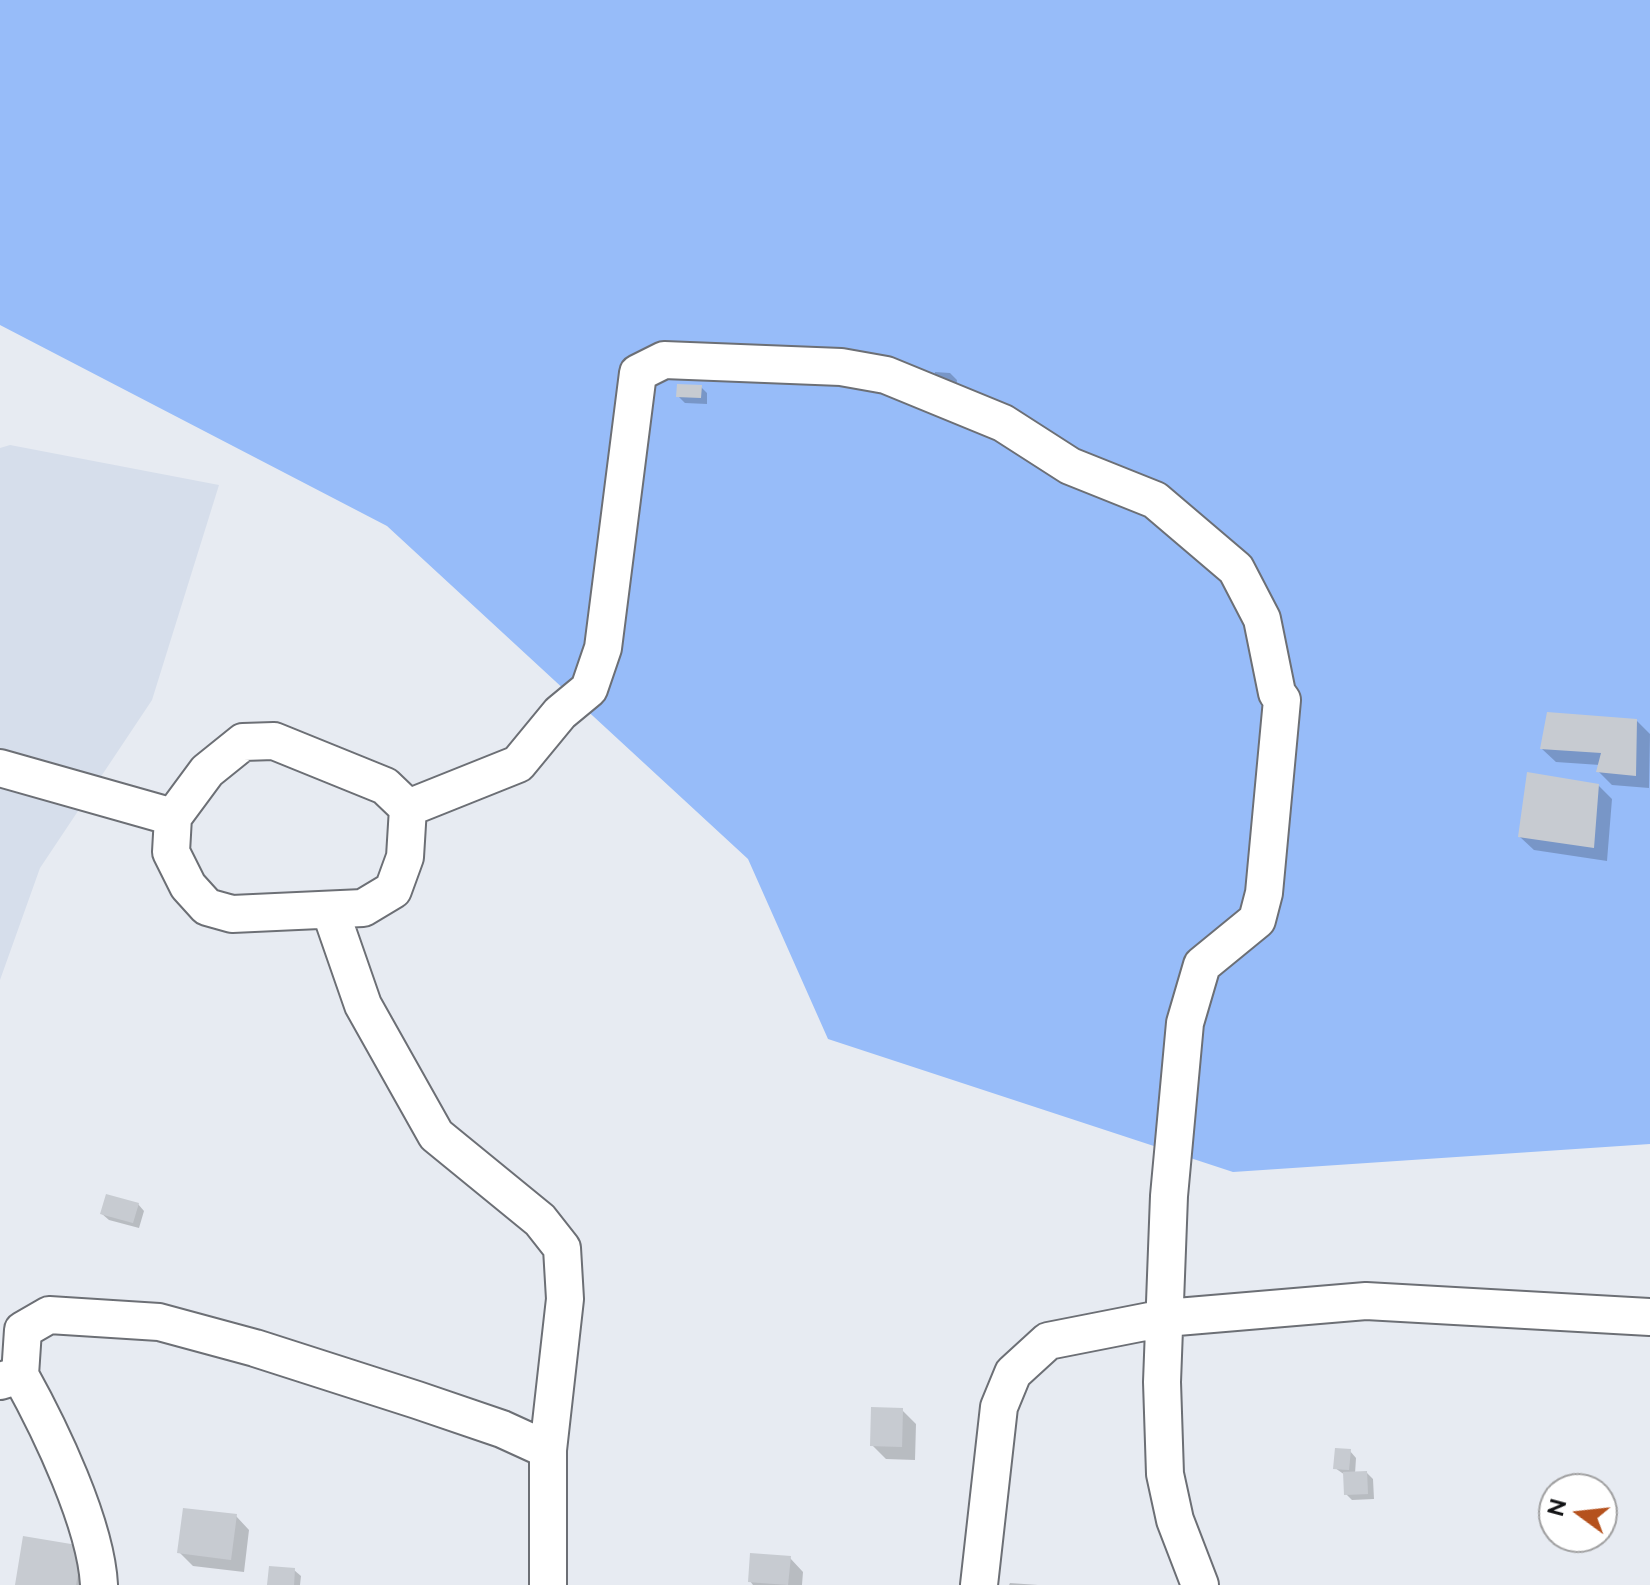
<!DOCTYPE html>
<style>
body{margin:0}
#map{position:relative;width:1650px;height:1585px;overflow:hidden;background:#e7ebf2;font-family:Raleway,sans-serif}
canvas{display:block}
.north{position:absolute;left:1538px;top:1473px;width:80px;height:80px;box-sizing:border-box;background:#fff;border:2px solid #a0a0a1;border-radius:50%;rotate:285deg;font-size:22px;font-weight:700;line-height:32px;text-align:center;color:#111214}
.north::after{content:'';display:block;margin:auto;width:28px;height:36px;background:#b5511d;clip-path:polygon(50% 0,100% 100%,50% 72%,0 100%)}
</style>
<div id="map">
<canvas width="1650" height="1585"></canvas>
<div class="north">N</div>
</div>
<script>
const ctx = document.querySelector('canvas').getContext('2d');
ctx.lineJoin = 'round';
function fillPath(path, color) {
  ctx.fillStyle = color;
  ctx.fill(path, 'evenodd');
}
function stroke(path, color, width, dash) {
  ctx.strokeStyle = color;
  ctx.lineWidth = width;
  ctx.lineCap = dash ? 'butt' : 'round';
  ctx.setLineDash(dash || []);
  ctx.stroke(path);
}
const built = new Path2D(`
 M10 445 219 485 152 700 40 868 0 980V448Z`);
const forest = new Path2D(`
 M0 0H1650V1144L1233 1172 828 1039 748 859 387 526 0 325Z`);
const shadow = new Path2D(`
 M935 372 950 373 957 380 956 390 934 382Z
 M701 387 707 393V404L685 403 678 396Z
 M1637 721 1650 734 1649 788 1612 785 1598 771 1600 765 1556 762 1542 749Z
 M1598 785 1612 799 1607 861 1534 850 1520 837Z
 M138 1204 144 1211 139 1228 109 1220 102 1214Z
 M902 1410 916 1424 915 1460 886 1459 872 1445Z
 M1350 1451 1356 1458 1355 1474 1367 1473 1373 1479 1374 1499 1352 1500 1346 1494 1345 1475 1335 1468Z
 M236 1516 249 1530 244 1572 193 1566 180 1553Z
 M82 1548 92 1585H17Z
 M790 1558 803 1572 802 1585H753L750 1581Z
 M294 1570 301 1576 300 1585H269Z
 M1010 1583 1038 1585H1009Z`);
const building = new Path2D(`
 M677 384 702 385 701 398 676 397Z
 M1547 712 1637 719 1636 776 1596 772 1601 753 1540 749Z
 M1527 772 1599 784 1594 848 1518 837Z
 M106 1194 139 1203 133 1223 100 1214Z
 M871 1407 903 1408 902 1447 870 1446Z
 M1335 1448 1351 1449 1349 1470 1333 1469Z
 M1367 1471 1368 1494 1344 1495 1343 1472Z
 M183 1508 237 1514 231 1560 177 1553Z
 M23 1536 83 1546 76 1585H15Z
 M750 1553 791 1556 788 1585 748 1582Z
 M269 1566 295 1568 294 1585H267Z`);
const minor = new Path2D(`
 M274 741 385 786 408 808 405 857 393 890 363 908 232 914 207 907 188 886 171 852 173 817 207 771 243 742Z
 M0 768 173 817
 M408 808 518 764 560 713 589 689 603 648 638 373 664 360 841 367 886 375 1003 423 1070 466 1155 500 1236 569 1262 619 1277 693 1282 700 1264 893 1257 920 1202 965 1185 1023 1169 1196 1162 1382 1165 1474 1175 1520 1200 1585
 M330 910 363 1005 436 1135 540 1220 562 1248 565 1299 548 1450V1585
 M20 1375C50 1429 96 1524 99 1585
 M0 1381 20 1375 23 1330 49 1315 159 1322 255 1348 417 1400 502 1429 548 1450
 M979 1585 999 1407 1013 1373 1048 1341 1165 1318 1366 1301 1650 1317`);
fillPath(built, '#d6deeb');
fillPath(forest, '#97bcf9');
fillPath(shadow, '#0003');
fillPath(building, '#c7cbd1');
stroke(minor, '#6c6f75', 40);
stroke(minor, '#fff', 36);
</script>
